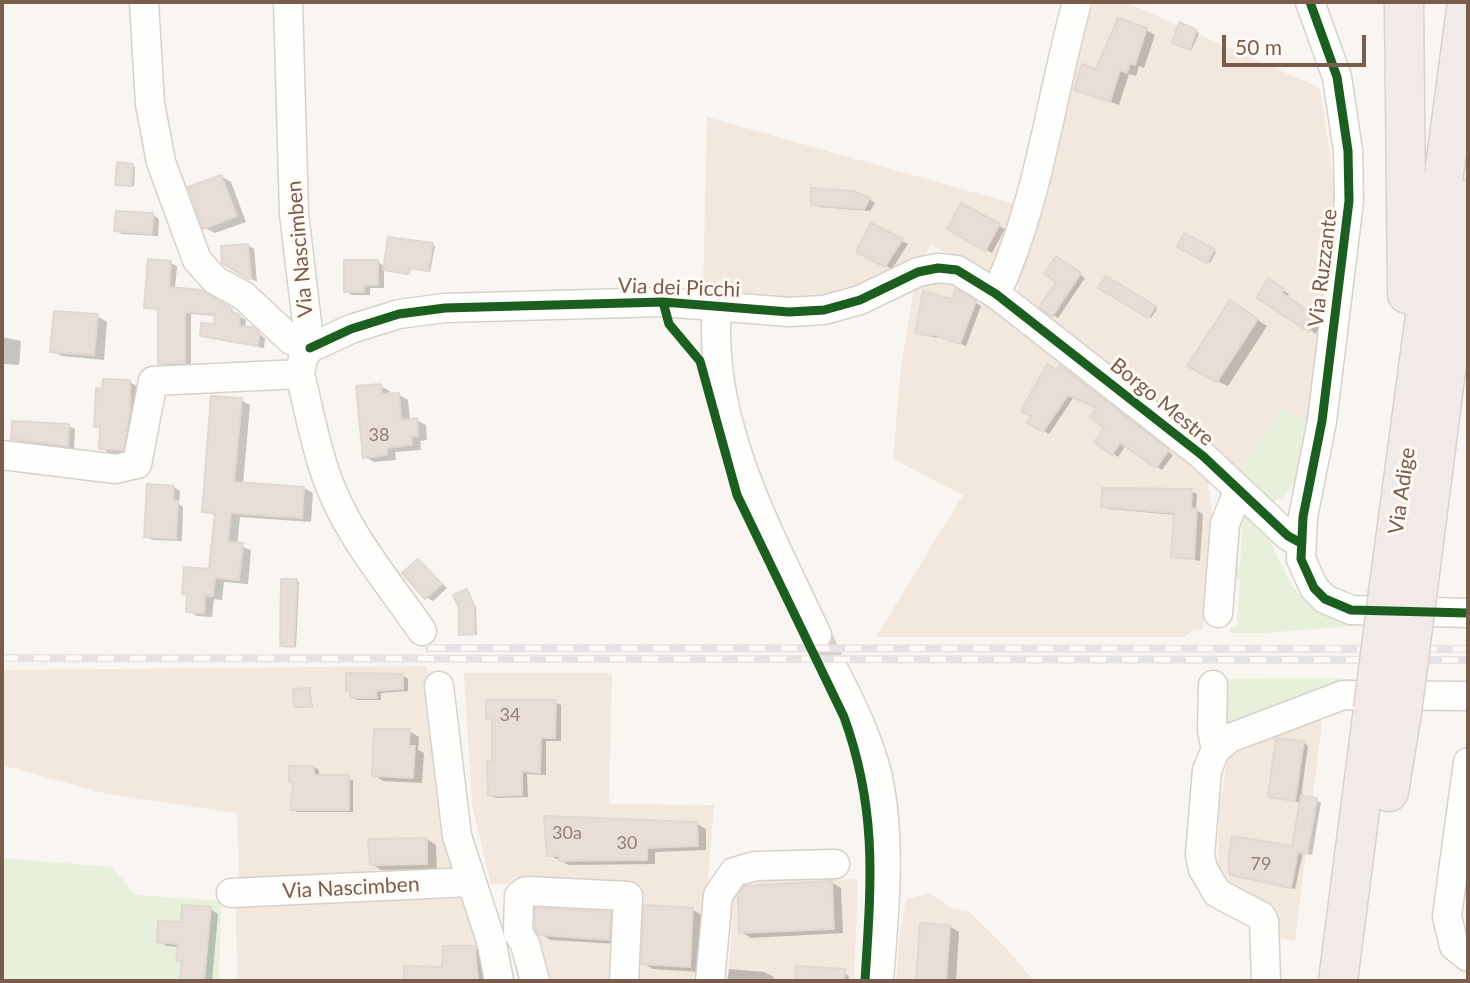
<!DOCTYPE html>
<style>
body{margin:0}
#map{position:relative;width:1470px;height:983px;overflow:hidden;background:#f9f5f0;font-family:Lato,sans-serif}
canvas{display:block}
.frame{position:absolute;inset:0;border:4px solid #7a5c4d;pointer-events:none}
.scale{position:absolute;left:1222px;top:35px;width:144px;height:32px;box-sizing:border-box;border:4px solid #7a5c4d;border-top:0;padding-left:9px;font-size:21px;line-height:24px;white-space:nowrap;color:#7a5c4d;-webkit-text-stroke:5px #fffaf3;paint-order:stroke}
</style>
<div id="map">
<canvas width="1470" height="983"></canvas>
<div class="frame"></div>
<div class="scale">50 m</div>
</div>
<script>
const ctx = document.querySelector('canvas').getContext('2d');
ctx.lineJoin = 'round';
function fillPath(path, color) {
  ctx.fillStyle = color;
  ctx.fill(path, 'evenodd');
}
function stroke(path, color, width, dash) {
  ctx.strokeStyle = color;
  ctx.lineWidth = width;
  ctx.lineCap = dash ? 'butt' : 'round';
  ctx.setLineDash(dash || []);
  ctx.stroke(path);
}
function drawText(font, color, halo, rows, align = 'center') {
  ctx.font = font + ' Lato,sans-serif';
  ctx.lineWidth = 6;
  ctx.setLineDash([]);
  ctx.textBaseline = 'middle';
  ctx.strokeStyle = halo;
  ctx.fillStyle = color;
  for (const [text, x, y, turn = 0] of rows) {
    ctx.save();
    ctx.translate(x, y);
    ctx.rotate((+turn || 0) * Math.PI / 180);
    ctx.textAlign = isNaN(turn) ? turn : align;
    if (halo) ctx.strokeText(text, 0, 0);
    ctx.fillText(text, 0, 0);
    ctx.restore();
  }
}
const residential = new Path2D(`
 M1094 2H1125L1320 88 1334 183V207L1309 424 1239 473 1190 428 1023 304 1018 297V282L1052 174 1077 57Z
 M707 117 1022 206 990 277 931 245 921 260 842 295 806 300 703 290Z
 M926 279 963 281 1207 476 1212 514 1203 629 1194 630 1184 637H876L963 495 893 459 901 367 915 283Z
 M427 666 459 876 239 883 237 813 107 794 2 765V670Z
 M464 673H612L609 804 714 805 699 981H518L508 930 510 884H491L472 805Z
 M1323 713 1295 941 1280 938 1277 912 1227 886 1218 865 1219 809 1228 757Z
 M835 870 838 880 858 879 854 981H728L733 896 741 878Z
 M455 891 465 897 488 981H237L236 901Z
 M929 893 953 909 968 911 1005 947 1034 981H896L900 931 906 900Z`);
const green = new Path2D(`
 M1284 406 1309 424C1304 447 1301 494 1273 502L1267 500 1239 473Z
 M1245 513 1263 528 1291 584 1303 600 1328 614 1366 625 1263 633H1229L1230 628 1237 626 1240 579 1229 577 1231 567 1240 566 1242 529H1232L1234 518Z
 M1335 678 1355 680 1350 686 1319 690 1275 705 1237 724 1218 722 1219 679Z
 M2 858 112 867 135 895 221 901 219 981H2Z`);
const shadow = new Path2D(`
 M1180 25 1199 33 1192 49 1176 43Z
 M1146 30 1155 35 1144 68 1139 66 1136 76 1129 74 1119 105 1076 89Z
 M118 164 135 167 134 186 120 185Z
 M221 176 231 182 246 222 215 233 205 228Z
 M869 199 875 203 870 211 819 207 813 204Z
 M962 205 1005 229 992 253 949 229Z
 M153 215 159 219 158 236 122 234 116 230Z
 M872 225 908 244 892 269 858 251Z
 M1185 235 1216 252 1210 263 1179 246Z
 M248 245 254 249 257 282 224 262Z
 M432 245 435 246 430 272 411 268 410 274 384 268V288H370V295H352L345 291 378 262 386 267Z
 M1056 259 1085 278 1058 318 1053 315 1059 281Z
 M171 263 177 266 175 289 208 296 246 320 245 328 252 329 265 338 264 348 208 338 202 335 216 326 217 316 191 314V365L166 367 160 363 159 311 146 307Z
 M1106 278 1157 309 1151 318 1101 288Z
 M1269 281 1289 294 1287 298 1323 322 1316 334 1260 297Z
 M957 291 981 306 966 346 938 335 937 338 917 332 953 301Z
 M1240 308 1267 326 1228 386 1204 375Z
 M97 316 107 322 104 360 62 356 52 351Z
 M2 337 21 341 19 365 2 364Z
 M1065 370 1173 455 1162 470 1126 445 1118 457 1096 442 1106 427 1099 408 1074 397 1049 434 1029 422 1057 372Z
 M130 382 140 388 132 455 111 454 101 448 102 429 96 426Z
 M380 386 390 391V395L398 394 408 400 410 420H416L426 425 427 440 420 441 421 450 395 452 396 460 374 462 365 457Z
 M241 400 250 405 243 484 304 488 313 493 311 522 240 517 237 545 251 550 248 584 224 582 222 600 214 599 212 617 197 616 188 611 189 596 183 593 211 571 216 516 204 511Z
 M68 426 75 429 74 449 19 442 13 438Z
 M174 487 180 491 179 504 183 507 182 541 153 540 146 536Z
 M1191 491 1197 494 1196 510 1203 514 1200 561 1173 556 1176 515 1109 509 1103 506Z
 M419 561 447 588 433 601 426 597Z
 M296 581 299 582 296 647H285L282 645Z
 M467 591 476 607 477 635 461 634V608Z
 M402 675 408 679V691L381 693V700H357L348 690Z
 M310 690 313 707 295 706Z
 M555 702 561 705V741H546V775L527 774 528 797 496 798 490 795 494 722 488 718Z
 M409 731 419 737 418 750 424 753 422 783 383 781 374 775Z
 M1304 743 1308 746 1301 797 1321 802 1312 855 1303 853 1295 889 1236 877 1231 874 1294 848 1301 803 1270 796Z
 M314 767 319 770V777L353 780V812H297L292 809 294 783 291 781Z
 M697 824 706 829V850L655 852V864L569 865 549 855Z
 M427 839 436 845 437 869 381 870 372 864Z
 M831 882 841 888 843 933 751 938 741 932Z
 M646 907 693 910 703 916 699 972 653 969 643 963Z
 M210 909 218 914 212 981H182L183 963 178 960 179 947 167 946 158 941Z
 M610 914 620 919 619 944 551 940 540 934Z
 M921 924 949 926 959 932 956 981H918Z
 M475 948 484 954 486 981H405L406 968 444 969Z
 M797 968 839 970 849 976 848 981H797Z
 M729 969 764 972 774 977 773 981H727Z`);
const building = new Path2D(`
 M1118 18 1147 28 1135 65 1130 63 1127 73 1120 70 1110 102 1074 90 1082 64 1096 69Z
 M1179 22 1197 30 1190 50 1172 43Z
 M117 162 133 164 131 186 115 185Z
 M221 175 237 216 203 229 188 187Z
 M811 188 853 191 870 198 864 209 811 205Z
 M961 203 1000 224 985 251 947 229Z
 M116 211 153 213 152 234 114 231Z
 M871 223 903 239 885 267 856 252Z
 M1184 233 1215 249 1207 263 1177 247Z
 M388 237 433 243 428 271 409 268 408 274 383 270Z
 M248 244 251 279H248L222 263 221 246Z
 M1056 256 1081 273 1052 317 1039 307 1056 282 1044 274Z
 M148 259 171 261 169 287 201 290 232 309V312L240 315 239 326 253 327 259 333 258 346 200 336 201 323 214 324 215 314 185 312V363L158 364V309L144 308Z
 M344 260H378V285H364V292H344Z
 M1106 276 1156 306 1148 318 1098 288Z
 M1268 278 1284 289 1282 293 1317 317 1309 332 1257 298Z
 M956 289 976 301 960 344 932 334V336L915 333 923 291 952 299Z
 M1230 300 1258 319 1217 382 1187 366Z
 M54 311 98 314 94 355 50 352Z
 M1047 364 1057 370 1059 365 1169 450 1156 468 1120 443 1112 455 1094 442 1104 428 1090 417 1097 408 1068 395 1043 432 1027 423 1031 416 1021 411Z
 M103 379 130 380V411L123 450 99 449 100 427H94L96 388 102 389Z
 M381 384 382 394 399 393 401 420 417 418 418 436H411L412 445 386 448 387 455 363 458 356 386Z
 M211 396 242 398 234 482 304 487 302 518 231 513 228 542 243 543 239 580 215 578 213 596 205 595 204 613 186 612 187 594H182L184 567 209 569 215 513 202 512Z
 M12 421 69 424 68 446 11 439Z
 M147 484 174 486 173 501H178L176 539 144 537Z
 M1102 488 1192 489 1191 508 1197 509 1194 559 1171 557 1174 513 1101 507Z
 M418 559 442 584 425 599 402 573Z
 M281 579H297L294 647 280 646Z
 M467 589 474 605 475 634 459 635V608L453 595Z
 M346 673 403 674V689L376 691 377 698H350V691H346Z
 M310 688 311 707H294L293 689Z
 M486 700H556L555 738H541L540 773 522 771V795L488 796 487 761H492V718L486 719Z
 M374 729H410L409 746H415L413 778 372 776Z
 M1276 738 1304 741 1295 801 1268 797Z
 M289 766H314V775H349V810H290L293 782H289Z
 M1301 795 1317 798 1307 854 1298 852 1291 888 1230 875 1228 863 1232 836 1292 846Z
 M544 816 697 822 698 846 647 848V860L559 861V856H547Z
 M427 838V864L370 865 368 839Z
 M832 881 834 929 739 933 738 896 744 886Z
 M182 905 211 907 204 981H180L182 961H176L178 944 157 942 158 921 181 922Z
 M644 905 693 908 690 967 641 964Z
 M535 908 611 912 609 940 539 935 535 928Z
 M920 923 950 925 946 981H916Z
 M443 946H475L478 981H404V966L442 967Z
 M796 966 845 969 844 981H795Z`);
const minorTunnel = new Path2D(`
 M817 635 835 672`);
const minor = new Path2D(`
 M144 2 150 104 161 162 197 260 215 280 244 296 291 340 310 348
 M288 2 294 214 310 348 303 358 300 374C308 406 314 439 324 469 343 530 387 580 422 631
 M1310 2 1337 77 1348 151 1349 201 1322 421 1303 517 1301 559 1314 588 1325 599 1351 610 1468 613
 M996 294C1039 202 1050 100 1077 2
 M717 306C707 423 769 532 817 635
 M310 348 351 329 399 314 445 308 663 302 789 312 824 310 860 300 918 272 938 268 957 270 996 294 1203 456 1288 536 1301 543
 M2 455 116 469 137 464 153 381 300 374
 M1218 613 1225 524 1238 491
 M835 672C852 705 869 740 878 777 892 844 884 913 879 981
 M1213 685 1212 731 1216 749 1207 770 1200 855 1203 869 1217 893 1261 916 1264 921 1266 981
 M439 686 457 836 492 944 499 981
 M1216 749 1230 738 1343 695 1468 696
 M1468 762 1447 916 1454 946 1468 957
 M231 893 471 882
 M535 981 525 944 518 933 519 896 526 891 628 896 624 981
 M710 981 718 895 734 872 755 866 835 864`);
const highway = new Path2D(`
 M1404 2 1407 294
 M1388 593 1467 2
 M1417 596 1468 199
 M1389 792 1402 712
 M1338 981 1373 709`);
const rail = new Path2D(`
 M429 648 1468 649
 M2 658 1468 660`);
const highwayBridge = new Path2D(`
 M1373 709 1388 593
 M1402 712 1417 596`);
const cycleway = new Path2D(`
 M1310 2 1337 77 1348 151 1349 201 1322 421 1303 517 1301 559 1314 588 1325 599 1351 610 1468 613
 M663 302 669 324 700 361 737 495 844 717C878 811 871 884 865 981
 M310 348 351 329 399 314 445 308 663 302 789 312 824 310 860 300 918 272 938 268 957 270 996 294 1203 456 1288 536 1301 543`);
const numberNames = [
 ["38",379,435],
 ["34",510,715],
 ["30a",567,833],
 ["30",627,843],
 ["79",1261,864]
];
const streetNames = [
 ["Via Nascimben",300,249,-95],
 ["Via Ruzzante",1323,268,-83],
 ["Via dei Picchi",679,288,2],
 ["Borgo Mestre",1162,402,39],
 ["Via Adige",1402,491,-82],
 ["Via Nascimben",351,888,-3]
];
fillPath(residential, '#f2e8de');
fillPath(green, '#e7f0db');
fillPath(shadow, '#0003');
fillPath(building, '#e6ded7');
stroke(building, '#e2d8d2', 2);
stroke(minorTunnel, '#d9cfc7', 28, [28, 14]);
stroke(minor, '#d7d1cb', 31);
stroke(highway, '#dad1cc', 41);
stroke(minor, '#fefefd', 28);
stroke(highway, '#f2eae7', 38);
stroke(rail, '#e6e3e7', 8);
stroke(rail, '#fffaf3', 5, [16]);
stroke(highwayBridge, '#dad1cc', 41, []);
stroke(highwayBridge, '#f2eae7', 38);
stroke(cycleway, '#1b5e20', 9);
drawText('18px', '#977e72', null, numberNames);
drawText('21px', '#7a5c4d', '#fffaf3', streetNames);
</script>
